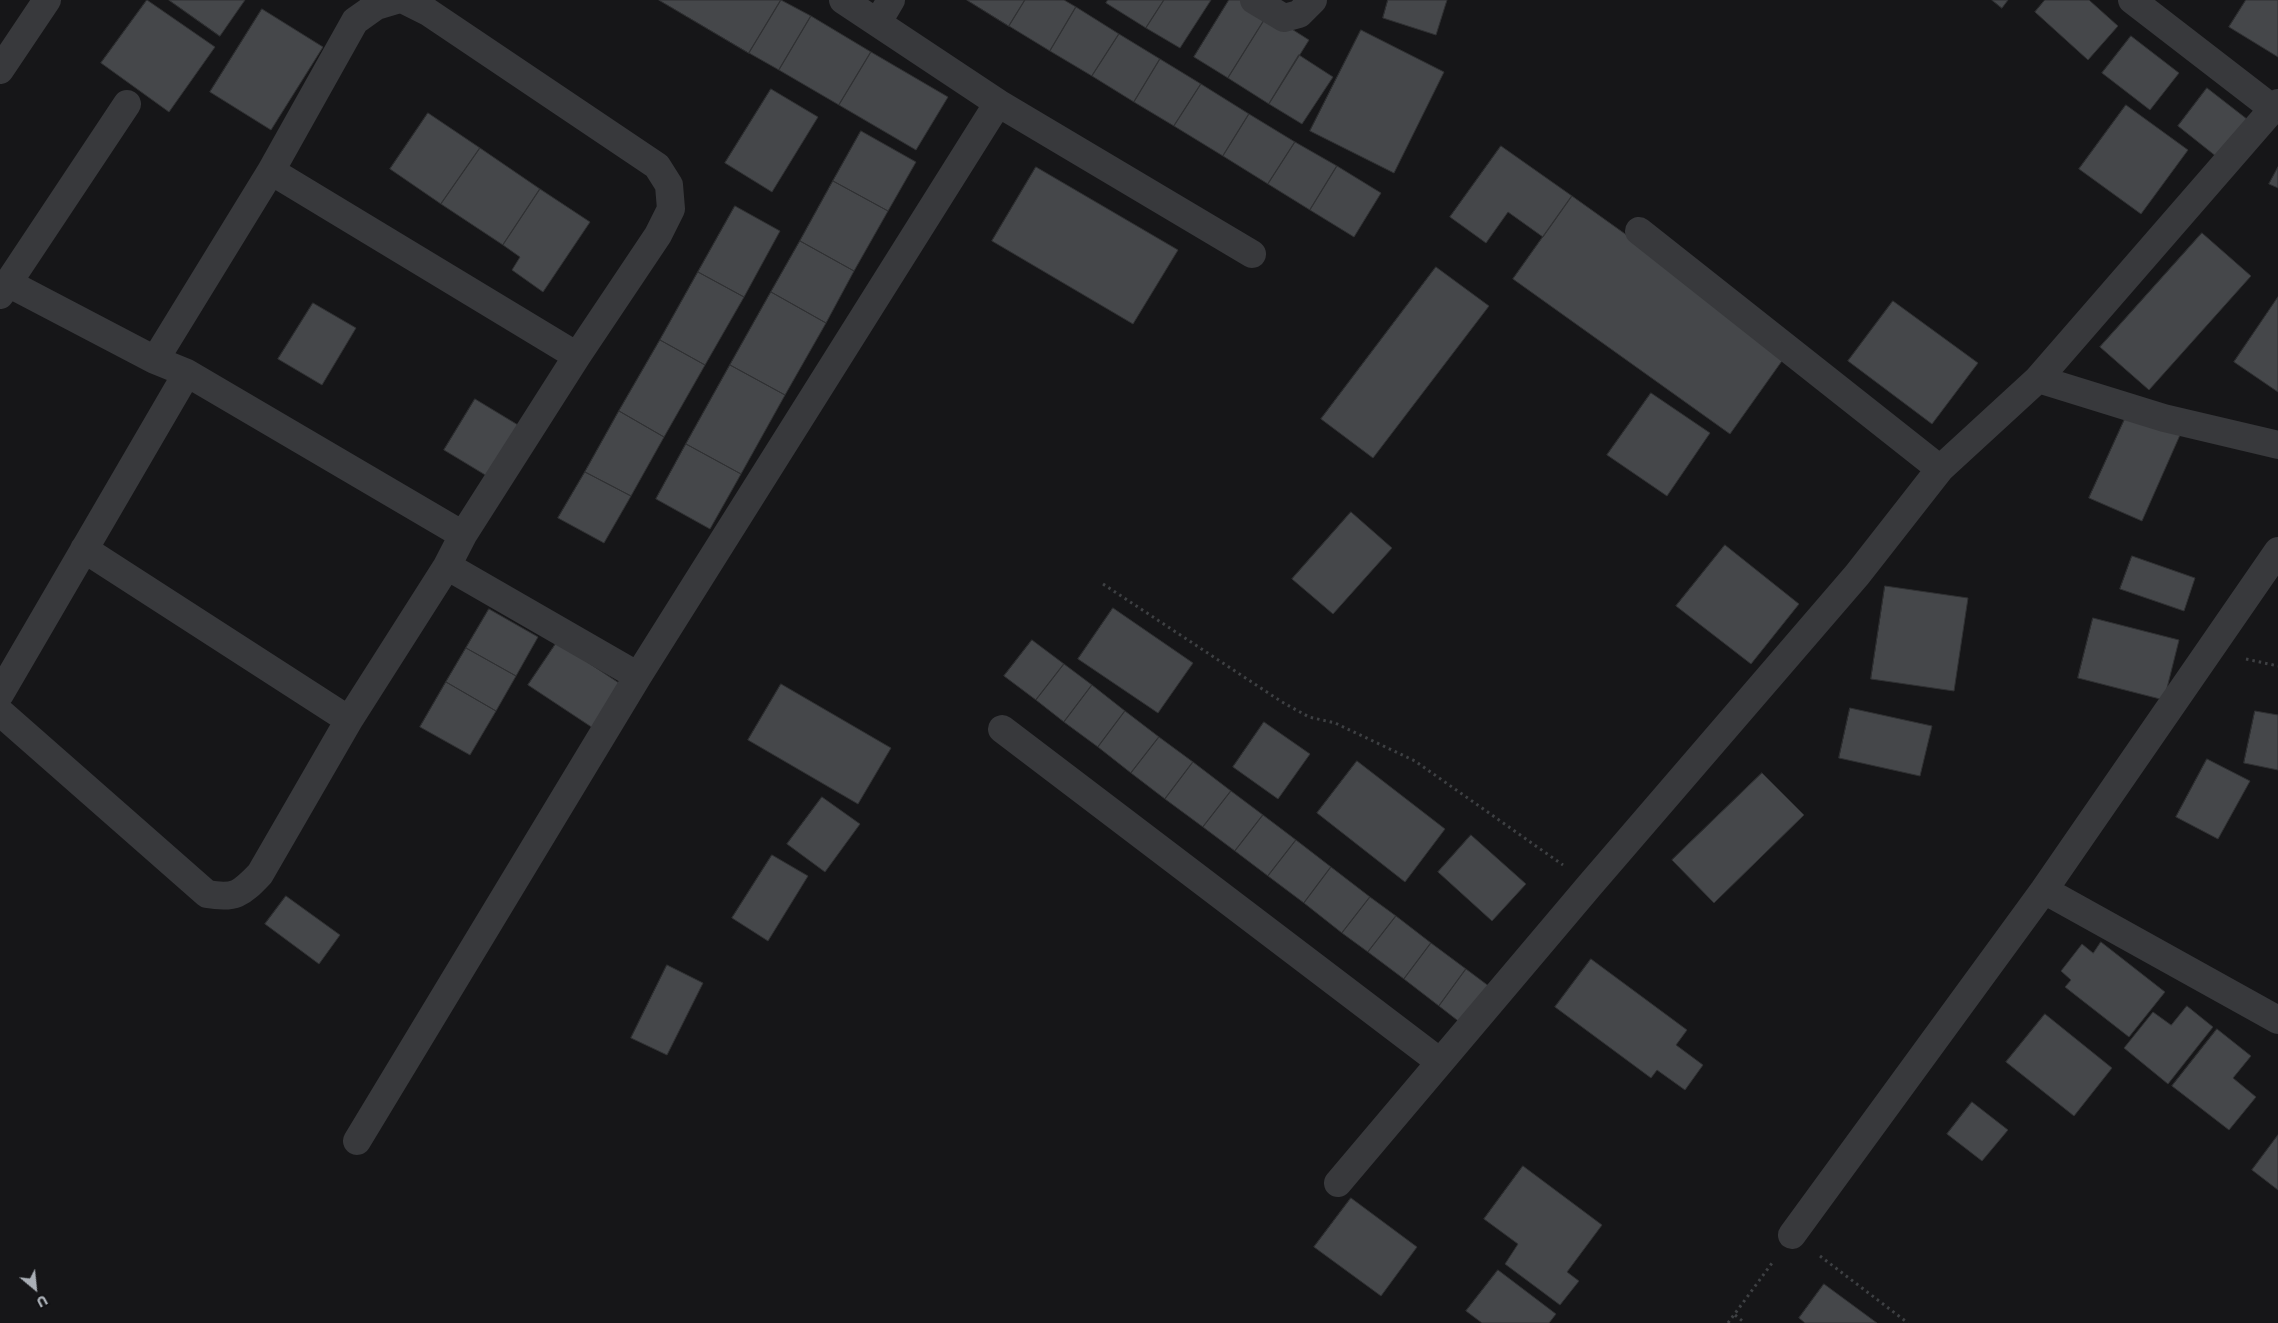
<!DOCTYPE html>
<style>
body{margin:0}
#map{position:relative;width:2278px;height:1323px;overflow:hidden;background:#161618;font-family:Poppins,sans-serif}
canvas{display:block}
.north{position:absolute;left:10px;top:1263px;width:50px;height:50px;-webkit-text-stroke:4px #111113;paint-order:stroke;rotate:152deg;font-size:14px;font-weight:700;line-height:20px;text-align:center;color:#aaafb6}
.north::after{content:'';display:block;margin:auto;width:18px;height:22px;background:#aaafb6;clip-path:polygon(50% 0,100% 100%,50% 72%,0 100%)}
</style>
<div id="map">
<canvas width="2278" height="1323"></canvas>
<div class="north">U</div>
</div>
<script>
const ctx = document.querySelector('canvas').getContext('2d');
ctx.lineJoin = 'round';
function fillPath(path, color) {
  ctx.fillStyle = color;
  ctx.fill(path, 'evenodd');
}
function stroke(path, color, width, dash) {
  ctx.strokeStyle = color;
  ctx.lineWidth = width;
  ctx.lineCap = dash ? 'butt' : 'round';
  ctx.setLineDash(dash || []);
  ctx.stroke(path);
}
const building = new Path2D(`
 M147 0 215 47 169 112 101 63Z
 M169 0H245L220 36Z
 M659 0H781L749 53Z
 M781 0 811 16 779 70 749 53Z
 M967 0H1025L1009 26Z
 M1025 0H1064L1076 7 1050 51 1009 26Z
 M1108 0H1164L1146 28 1106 3Z
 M1164 0H1211L1180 48 1146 28Z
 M1229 0H1245L1268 14 1228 78 1194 57Z
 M1388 0H1447L1436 35 1383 18Z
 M1992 0H2008L2002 8Z
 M2045 0H2089L2118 26 2088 60 2035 12Z
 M2246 0H2278V57L2229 27Z
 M1076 7 1119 34 1092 76 1050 51Z
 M262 9 323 47 271 130 210 92Z
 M1268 14 1309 40 1269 104 1228 78Z
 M811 16 871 52 839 105 779 70Z
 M1361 30 1444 72 1394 173 1310 131Z
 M1119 34 1160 59 1134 102 1092 76Z
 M2131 36 2179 73 2150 110 2102 73Z
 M871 52 948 97 916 150 839 105Z
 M1299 55 1333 77 1302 124 1269 104Z
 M1160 59 1201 84 1174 126 1134 102Z
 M1201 84 1249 114 1223 156 1174 126Z
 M2207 88 2252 123 2222 161 2178 126Z
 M771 89 818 117 772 192 725 163Z
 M2126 105 2188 150 2141 214 2079 169Z
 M428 113 480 148 441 204 390 169Z
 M1249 114 1295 142 1268 184 1223 156Z
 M861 131 916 162 888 211 833 181Z
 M1295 142 1337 166 1310 210 1268 184Z
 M1501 146 1572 196 1543 237 1508 212 1486 243 1450 217Z
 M480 148 540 189 503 245 441 204Z
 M1337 166 1381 193 1354 237 1310 210Z
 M1036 167 1178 250 1133 324 992 241Z
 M2278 167V188L2269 184Z
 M833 181 888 211 854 271 800 241Z
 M540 189 590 222 543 292 512 270 520 257 503 245Z
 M1572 196 1789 351 1730 434 1513 279Z
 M735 206 780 231 744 297 698 272Z
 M2202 233 2251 276 2149 390 2100 347Z
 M800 241 854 271 826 323 771 292Z
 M1436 267 1489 306 1373 458 1321 419Z
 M698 272 744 297 705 365 660 340Z
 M771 292 826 323 785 395 730 365Z
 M2278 297V392L2234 362Z
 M1893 301 1978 363 1932 424 1848 361Z
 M313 303 356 328 322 385 278 359Z
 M660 340 705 365 664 437 619 411Z
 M730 365 785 395 741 474 686 444Z
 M1651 393 1710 433 1667 496 1607 455Z
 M475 399 518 425 487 476 444 450Z
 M619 411 664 437 631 496 585 472Z
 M2128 412 2180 435 2142 521 2089 498Z
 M686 444 741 474 710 529 656 499Z
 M585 472 631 496 604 543 558 518Z
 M1351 512 1392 548 1333 614 1292 579Z
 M1725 545 1799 604 1751 664 1676 606Z
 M2132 556 2195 578 2184 611 2120 589Z
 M1885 586 1968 598 1954 691 1871 679Z
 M1113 608 1193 663 1158 713 1078 659Z
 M489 609 538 637 516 676 466 648Z
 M2093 618 2179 640 2164 700 2078 678Z
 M1032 640 1064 664 1036 700 1004 676Z
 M557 642 625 687 596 730 528 685Z
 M466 648 516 676 496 711 446 682Z
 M1064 664 1092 685 1064 722 1036 700Z
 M446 682 496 711 470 755 420 727Z
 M781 684 891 748 858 804 748 740Z
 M1092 685 1125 711 1098 747 1064 722Z
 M1850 708 1932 726 1920 776 1839 758Z
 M1125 711 1159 737 1131 773 1098 747Z
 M2255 711 2278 715V770L2244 763Z
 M1264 722 1310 754 1278 799 1233 767Z
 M1159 737 1193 762 1165 799 1131 773Z
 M2207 759 2250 781 2218 839 2176 817Z
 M1357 761 1445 829 1405 882 1317 813Z
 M1193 762 1231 791 1203 827 1165 799Z
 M1762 773 1804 815 1714 903 1672 860Z
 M1231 791 1263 815 1235 851 1203 827Z
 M822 797 860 824 825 872 787 844Z
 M1263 815 1296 840 1268 876 1235 851Z
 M1471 835 1526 884 1492 921 1438 872Z
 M1296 840 1331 867 1304 903 1268 876Z
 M772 855 808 876 768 941 732 918Z
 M1331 867 1370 897 1342 933 1304 903Z
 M286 896 340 935 319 964 265 924Z
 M1370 897 1396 916 1368 952 1342 933Z
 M1396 916 1431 943 1404 979 1368 952Z
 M2101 942 2165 992 2129 1037 2065 987 2071 980 2061 971 2082 944 2093 953Z
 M1431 943 1466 969 1439 1006 1404 979Z
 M1591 959 1687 1030 1676 1045 1703 1065 1685 1090 1657 1070 1651 1078 1555 1007Z
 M667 965 703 983 667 1055 631 1038Z
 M1466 969 1494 990 1466 1027 1439 1006Z
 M2187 1006 2213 1027 2168 1084 2124 1048 2153 1012 2171 1025Z
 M2045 1014 2112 1068 2074 1116 2006 1062Z
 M2217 1029 2251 1056 2233 1078 2256 1097 2229 1130 2172 1086Z
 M1972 1102 2008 1130 1982 1161 1947 1134Z
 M2278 1135V1190L2252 1170Z
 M1523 1166 1602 1225 1567 1272 1579 1281 1560 1305 1505 1264 1518 1244 1484 1219Z
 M1351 1198 1417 1247 1381 1296 1314 1247Z
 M1498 1270 1556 1314 1549 1323H1482L1466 1311Z
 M1824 1284 1877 1323H1805L1799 1318Z`);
const path = new Path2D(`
 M1103 584 1282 702 1309 717 1335 723 1415 761 1563 865
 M2246 659 2278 666
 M1820 1256 1908 1323
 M1735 1315 1745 1323
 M1728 1323 1772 1263`);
const minor = new Path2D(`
 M404 0 428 12 657 166 669 185 671 209 658 235 577 356 463 535 447 566 638 676
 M1254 0 1284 18 1299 14 1313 0
 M2132 0 2272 108
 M878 22 891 0
 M0 70 47 0
 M998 103 1252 254
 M271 171 577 356
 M1639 231 1940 469
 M8 283 155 360 187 373 463 535
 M0 295 127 104
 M155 360 271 171 355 21 376 6 396 0
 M2038 379 2164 418 2278 445
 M84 549 349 720
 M0 694 187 373
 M0 712 207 894C235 899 241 894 260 874L349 720 447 566
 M1002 729 1440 1062
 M2044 890 2278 1020
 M357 1141 638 676 998 103 843 0
 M1338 1183 1590 885 1857 575 1940 469 2038 379 2278 103
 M1792 1235 2044 890 2278 551`);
fillPath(building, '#45474a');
stroke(building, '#303133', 1);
stroke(path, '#3e4043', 3, [2.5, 4]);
stroke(minor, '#38393c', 28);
</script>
